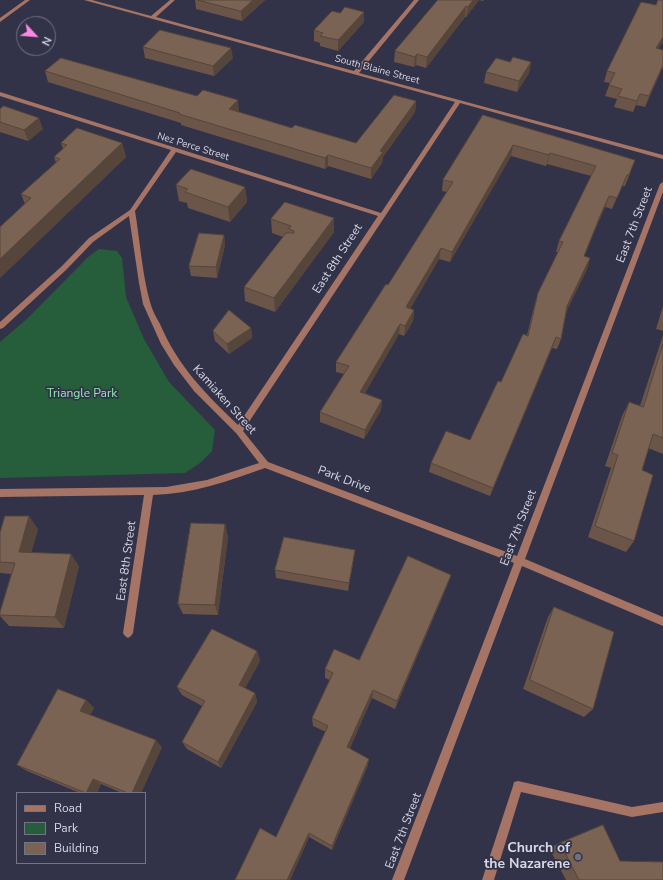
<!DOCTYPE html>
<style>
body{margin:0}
#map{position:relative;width:663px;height:880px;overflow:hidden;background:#323248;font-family:"Nunito Sans",sans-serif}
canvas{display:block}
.legend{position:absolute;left:16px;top:792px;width:130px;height:72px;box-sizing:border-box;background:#323248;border:1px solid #747487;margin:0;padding:5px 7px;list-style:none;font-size:12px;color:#d7d8e6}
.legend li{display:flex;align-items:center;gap:8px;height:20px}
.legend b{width:20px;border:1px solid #747487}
.north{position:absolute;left:16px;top:16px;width:40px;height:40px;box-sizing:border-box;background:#323248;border:1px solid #747487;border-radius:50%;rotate:116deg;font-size:11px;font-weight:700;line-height:16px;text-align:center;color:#d7d8e6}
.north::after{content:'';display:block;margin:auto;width:14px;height:18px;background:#fc86e4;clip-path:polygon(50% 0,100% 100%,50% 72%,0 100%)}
</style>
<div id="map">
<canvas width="663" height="880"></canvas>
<ul class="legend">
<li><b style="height:5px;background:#a67465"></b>Road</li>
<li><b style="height:11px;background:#265e3c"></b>Park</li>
<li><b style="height:11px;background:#7b6354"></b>Building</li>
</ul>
<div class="north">N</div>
</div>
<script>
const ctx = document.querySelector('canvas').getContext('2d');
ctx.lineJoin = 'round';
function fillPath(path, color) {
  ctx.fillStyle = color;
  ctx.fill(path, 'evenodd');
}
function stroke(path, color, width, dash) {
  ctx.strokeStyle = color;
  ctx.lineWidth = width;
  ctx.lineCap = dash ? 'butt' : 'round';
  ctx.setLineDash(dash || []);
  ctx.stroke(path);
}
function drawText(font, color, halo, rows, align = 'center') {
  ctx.font = font + ' "Nunito Sans",sans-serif';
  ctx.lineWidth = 3.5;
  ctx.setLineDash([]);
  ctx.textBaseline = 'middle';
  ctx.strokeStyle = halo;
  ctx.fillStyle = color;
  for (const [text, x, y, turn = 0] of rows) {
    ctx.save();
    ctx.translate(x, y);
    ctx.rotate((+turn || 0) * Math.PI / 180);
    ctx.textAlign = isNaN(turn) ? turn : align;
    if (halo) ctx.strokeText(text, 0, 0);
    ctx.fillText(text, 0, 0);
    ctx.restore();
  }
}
const green = new Path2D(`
 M99 249 117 251 122 258 126 297 144 339 169 382 215 430 212 451 200 463 185 473 0 478V342L28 318 88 257Z`);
const service = new Path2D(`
 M518 781 632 807 663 802V812L632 817 521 792 494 880H482L513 786 514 782Z`);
const minor = new Path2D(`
 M25 0H30L0 22V18Z
 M84 0H92L151 16 170 0H175L156 17 354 71 414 0H419L359 73 663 155V159L460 103 243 431 268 462 517 556 660 184 663 182V192L525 559 663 617V626L522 566 404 880H392L514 563 265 468C229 481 192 494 153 495L133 633 131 636 128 638 125 636 123 633 144 495 0 497V489L166 487 207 480 259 463 236 433 194 391 174 365 161 344 143 304 139 283 129 216 93 242 66 270 3 328 0 329V322L62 266 89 238 130 210 171 150 0 96V92L381 213 455 102ZM176 152 378 216 238 425C205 393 179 368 160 324 156 317 152 310 150 302 142 273 140 241 135 211Z`);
const wall = new Path2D(`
 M195 0H265L242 21 196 9Z
 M438 0H484L483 1 479 0 466 17H465L426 68 416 65 414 67 394 62 395 51Z
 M364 22 338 51 320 46V43L314 41V30Z
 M663 41 658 49 663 67 645 107 636 105 633 112 614 107 617 99 605 96 610 83 604 82 607 71Z
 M143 47 233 58 214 76 145 58Z
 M510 62H531L529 73 517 92 484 83 486 72Z
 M45 71 197 96 238 100V112L292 128 356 143 416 101 415 112 383 157 382 163 371 179 328 166 325 169 181 125V123L48 82Z
 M0 109 43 129 28 141 0 132Z
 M483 115 631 171 625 186H622L612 209 605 207 596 227 584 256 590 258 587 269 567 310 561 339 557 349 552 348 490 496 429 472 431 463 470 440 501 382 527 335 535 303 538 293 558 252H556L559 241 591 176 547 164 546 166 511 156 450 262 439 259 410 309 414 310 413 321 404 336 399 334 365 393 382 400 381 410 364 439 320 422V412L344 374 336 372V362L388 285 447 192 442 191 443 180Z
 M61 143H122L126 157 0 278V227L25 204 21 194 56 163 54 157 63 149Z
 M176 185 245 187 247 202 230 222 188 208 187 203 179 201Z
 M271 219 334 232 275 312 245 301 244 287 283 237 272 233Z
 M224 235 225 245 217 278 191 276 189 266Z
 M663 306V331L656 329Z
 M251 328 252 338 229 354 215 341 213 331Z
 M663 335V454L648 448 642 470 634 541 626 552 588 537 611 468 605 466 622 416 629 402 640 406Z
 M225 524 228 537 218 615 183 614 178 604Z
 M38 529 31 553 79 566 64 628 9 626 0 616V612L11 574 0 573V533Z
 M354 558 348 591 276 578 275 570Z
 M451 575 447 586 395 709 372 698 350 748 368 765 332 850 309 837 290 880H235L276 837 326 732 313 726 312 718 330 680 325 678V669L359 660Z
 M554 607 593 709 584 717 523 689 548 617Z
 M257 651 260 661 245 688 255 693 257 702 221 768 187 749 182 742 202 706 182 695 177 687Z
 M86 700 94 708 90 715 162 747 141 793H122L101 784 97 793H80L27 771 17 765Z
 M560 843 620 861 663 880H566L549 848Z`);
const shadedWall = new Path2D(`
 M253 0H265L242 21 241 11Z
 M473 0H479L466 17 468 7Z
 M466 6 465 17 426 68 427 57Z
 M364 12V22L338 51V40Z
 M663 37V41L652 59 656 48Z
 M231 48 233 58 214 76 213 66Z
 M417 54 416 65 414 67 415 57Z
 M531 62 529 73 517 92 519 81Z
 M663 65V67L645 107 649 96Z
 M640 94 636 105 633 112 637 101Z
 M238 100 239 111 231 120 229 109Z
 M416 101 415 112 383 157 382 163 371 179V168L380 151Z
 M39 118 43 129 28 141 24 130Z
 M122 143 126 157 0 278V259Z
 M513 145 511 156 450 262 452 252Z
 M550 153 547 164 546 166 549 155Z
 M328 155V166L325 169V158Z
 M245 187 247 202 230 222 228 207Z
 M609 196 605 207 580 267 584 256Z
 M334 218V232L275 312 274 298Z
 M224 235 225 245 217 278 216 267Z
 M441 248 439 259 405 318 406 307Z
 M590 258 587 269 564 317 567 306Z
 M414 310 413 321 404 336 405 326Z
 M400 324 399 334 360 402V392Z
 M251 328 252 338 229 354 227 344Z
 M556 337 552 348 490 496 493 488Z
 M382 400 381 410 364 439 365 430Z
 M29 516 38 529 28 564 19 552Z
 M225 524 228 537 218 615 215 605Z
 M355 550 354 558 348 591 349 583Z
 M71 554 79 566 64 628 55 617Z
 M451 575 447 586 395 709 397 701Z
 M257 651 260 661 242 694 239 685Z
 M373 690 372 698 347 754V747Z
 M255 693 257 702 221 768 218 762Z
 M86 700 94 708 88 719 80 711Z
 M156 740 162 747 141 793H132Z
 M369 759 368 765 332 850V846Z
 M93 779 101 784 97 793H86Z
 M309 833V837L290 880H287Z`);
const building = new Path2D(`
 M198 0H253L241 11Z
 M438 0H473L468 7 466 6 427 57 417 54 415 57 395 51Z
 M658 0H663V37L656 48 663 50V65L649 96 640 94 637 101 618 96 622 89 609 85 615 73 607 71 641 2 656 5Z
 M345 7 364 12 338 40 320 36 323 33 314 30 332 11 340 13Z
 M160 30 231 48 213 66 143 47Z
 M513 57 531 62 519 81 486 72 496 58 510 62Z
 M61 58 197 96 203 90 238 100 229 109 292 128 295 125 356 143 394 95 416 101 380 151 383 152 371 168 328 155 325 158 179 114 180 113 45 71Z
 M4 106 39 118 24 130 0 122V109Z
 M483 115 635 160 629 175H627L617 198 609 196 600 216 584 256 590 258 567 306 561 339 556 337 493 488 431 463 446 431 470 440 498 381 501 382 523 334 528 336 538 293 563 242 559 241 596 166 550 153 549 155 513 145 452 252 441 248 406 307 414 310 405 326 400 324 360 392 382 400 365 430 320 412 349 366 336 362 386 284 388 285 453 182 443 180Z
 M77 128 122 143 0 259V227L31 198 21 194 60 159 54 157 67 145 61 143Z
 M191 169 245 187 228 207 185 192 188 189 176 185Z
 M285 202 334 218 274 298 244 287 286 233H294V231L289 229 291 226 271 219Z
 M199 233 224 235 216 267 189 266Z
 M229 310 251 328 227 344 213 331Z
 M663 344V438L653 434 642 470 653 475 634 541 595 526 618 455 612 453 629 402 643 407Z
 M5 516H29L19 552 71 554 55 617 0 615V612L15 563 0 562V533Z
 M191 523 225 524 215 605 178 604Z
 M284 537 355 550 349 583 275 570Z
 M408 556 451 575 397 701 373 690 347 747 369 759 332 846 309 833 287 880H235L260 828 276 837 328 726 312 718 333 673 325 669 334 649 359 660Z
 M554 607 614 632 593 709 530 680Z
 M212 629 257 651 239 685 255 693 218 762 182 742 205 701 177 687Z
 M58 689 86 700 80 711 156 740 132 793H128L93 779 86 793 17 765Z
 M603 825 620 861 663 862V880H579L560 843Z`);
const markers = [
 [578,857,4,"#6b7280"]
];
const farStreetnames = [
 ["South Blaine Street",377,70,15],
 ["Nez Perce Street",193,147,17]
];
const streetNames = [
 ["East 7th Street",635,225,-69],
 ["East 8th Street",338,259,-57],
 ["Kamiaken Street",224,400,48],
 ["Park Drive",344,480,21],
 ["East 7th Street",519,528,-69],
 ["East 8th Street",127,561,-82],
 ["East 7th Street",404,831,-69]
];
const parkNames = [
 ["Triangle Park",82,394]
];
const nearPoinames = [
 ["Church of",570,849],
 ["the Nazarene",570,865]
];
fillPath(green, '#265e3c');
fillPath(service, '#a67465');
fillPath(minor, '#a67465');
fillPath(wall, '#6a5548');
fillPath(shadedWall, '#56453b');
fillPath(building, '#7b6354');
stroke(building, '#56453b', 1);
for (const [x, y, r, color] of markers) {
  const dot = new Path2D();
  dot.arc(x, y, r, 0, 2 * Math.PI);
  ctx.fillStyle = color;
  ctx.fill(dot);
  stroke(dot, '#323248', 1.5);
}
drawText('10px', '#d7d8e6', '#323248', farStreetnames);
drawText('12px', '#d7d8e6', '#323248', streetNames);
drawText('12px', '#8fe9ae', '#323248', parkNames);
drawText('bold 14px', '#d7d8e6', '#323248', nearPoinames, 'right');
</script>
